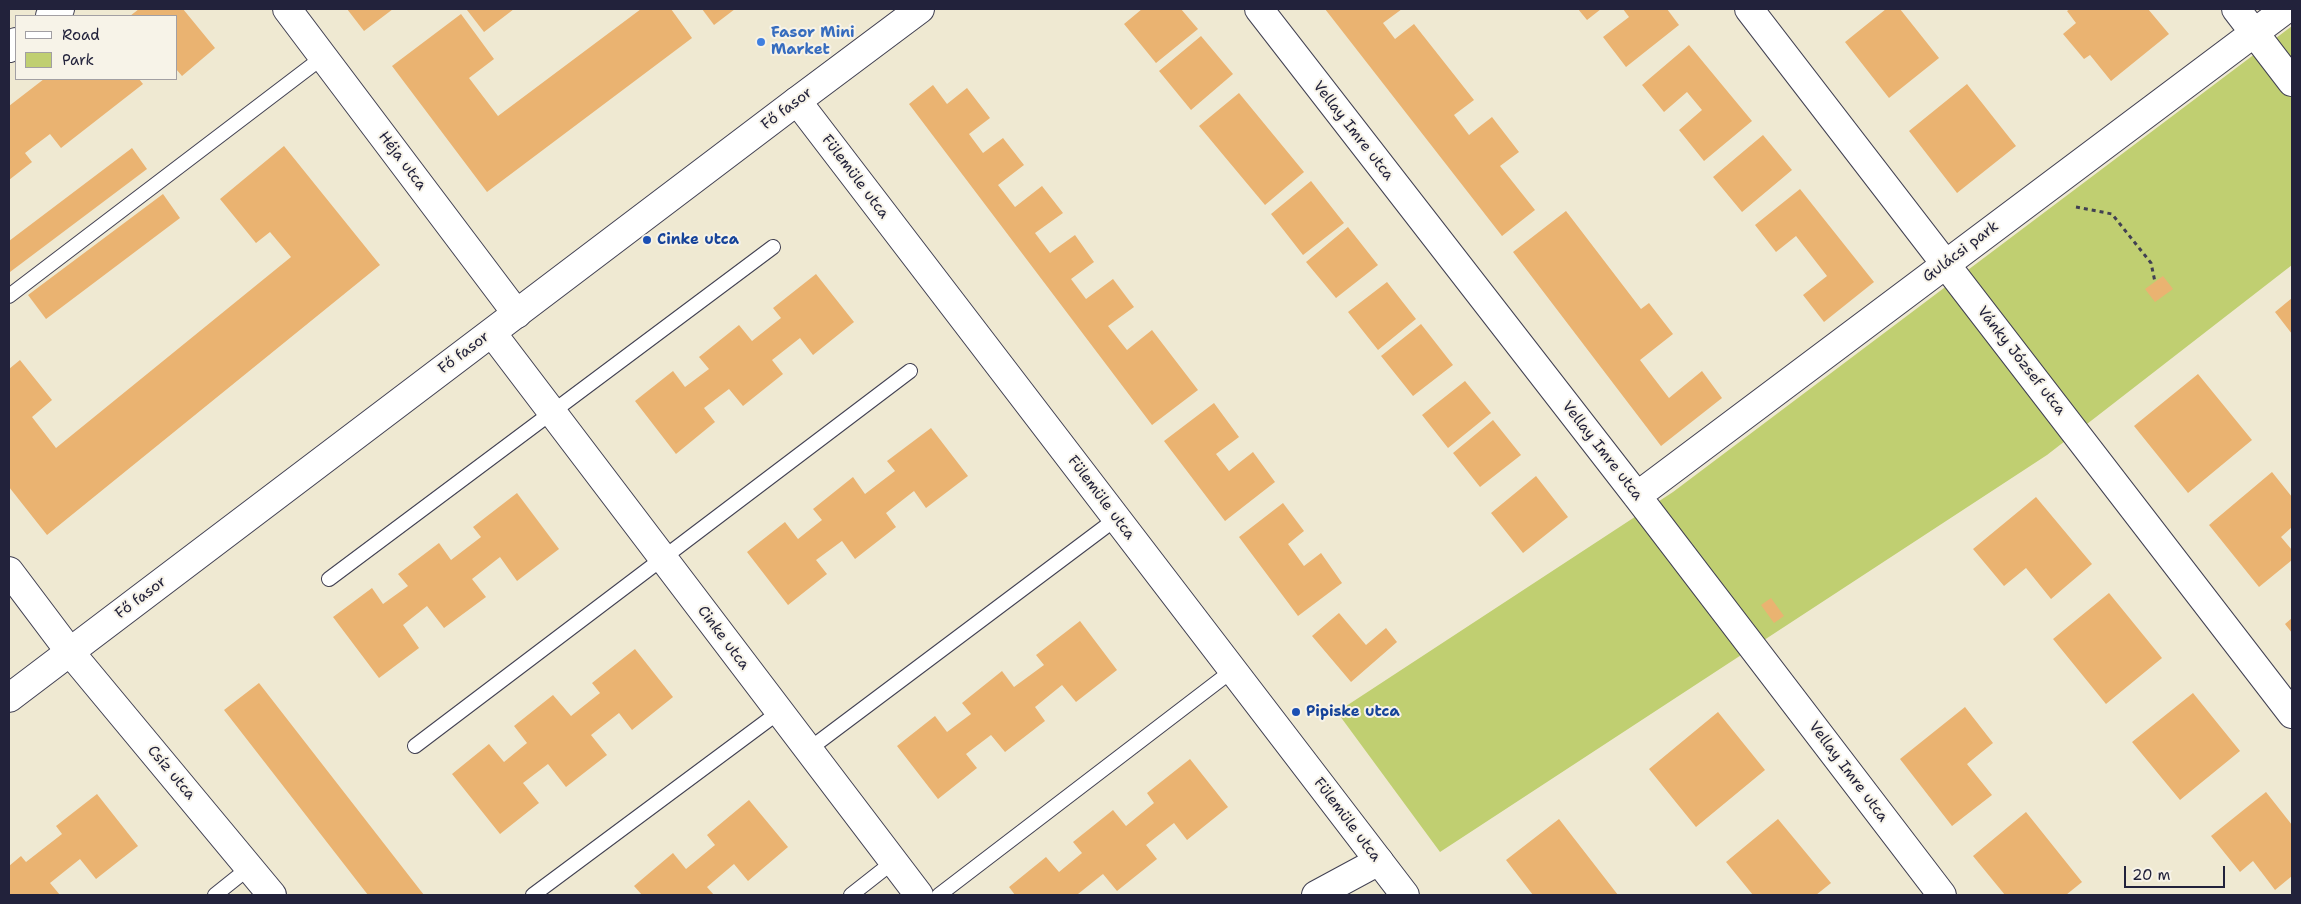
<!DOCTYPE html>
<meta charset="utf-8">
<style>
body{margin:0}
#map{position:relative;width:2301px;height:904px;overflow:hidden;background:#efe9d2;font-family:"Shantell Sans",sans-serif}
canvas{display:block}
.frame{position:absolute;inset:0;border:10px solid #22223b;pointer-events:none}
.legend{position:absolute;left:15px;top:15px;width:162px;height:65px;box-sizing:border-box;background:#f7f3e8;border:1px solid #a29fa3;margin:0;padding:6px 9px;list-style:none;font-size:15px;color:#22223b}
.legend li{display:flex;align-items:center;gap:10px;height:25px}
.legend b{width:25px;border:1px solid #a29fa3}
.scale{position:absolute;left:2124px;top:866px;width:101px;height:22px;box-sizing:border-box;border:2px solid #22223b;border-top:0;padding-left:6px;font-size:15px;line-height:18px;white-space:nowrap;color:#22223b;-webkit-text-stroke:4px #f7f3e8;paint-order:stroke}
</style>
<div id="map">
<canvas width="2301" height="904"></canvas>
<div class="frame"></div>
<ul class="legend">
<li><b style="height:6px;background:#fff"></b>Road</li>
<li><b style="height:14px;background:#c0cf71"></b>Park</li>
</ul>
<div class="scale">20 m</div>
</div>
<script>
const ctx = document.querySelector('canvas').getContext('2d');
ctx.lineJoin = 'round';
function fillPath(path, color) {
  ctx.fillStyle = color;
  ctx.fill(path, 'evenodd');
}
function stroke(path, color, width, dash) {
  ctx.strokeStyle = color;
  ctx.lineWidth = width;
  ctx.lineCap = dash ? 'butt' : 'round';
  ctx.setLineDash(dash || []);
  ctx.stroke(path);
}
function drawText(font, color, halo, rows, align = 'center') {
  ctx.font = font + ' "Shantell Sans",sans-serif';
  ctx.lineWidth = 4;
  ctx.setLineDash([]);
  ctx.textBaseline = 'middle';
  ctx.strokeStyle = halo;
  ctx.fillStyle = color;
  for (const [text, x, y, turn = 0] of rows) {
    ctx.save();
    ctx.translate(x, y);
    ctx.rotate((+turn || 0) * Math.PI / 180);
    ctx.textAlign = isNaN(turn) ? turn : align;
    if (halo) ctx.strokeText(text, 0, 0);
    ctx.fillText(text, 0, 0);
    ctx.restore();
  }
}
const green = new Path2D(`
 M2292 26V265L2047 455 1440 852 1337 712 1673 492Z`);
const building = new Path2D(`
 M139 9H183L215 48 182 76 176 69V16H130Z
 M347 9H393L364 31Z
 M514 9 484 32 467 10 468 9Z
 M641 9H671L692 38 487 192 392 66 461 14 494 59 469 78 498 116Z
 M702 9H735L714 25Z
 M1142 9H1181L1198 29 1156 63 1124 24Z
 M1325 9H1402L1383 23 1395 39 1414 24 1474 100 1454 115 1469 135 1492 117 1519 152 1500 166 1535 210 1502 236Z
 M1578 9H1601L1587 20Z
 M1623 9H1667L1679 25 1626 67 1603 37 1629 17Z
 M1886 9H1900L1939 58 1889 98 1845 42Z
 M2070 9H2148L2169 34 2111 81 2090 55 2084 59 2063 34 2076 23 2067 11Z
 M1201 36 1233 74 1191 110 1159 71Z
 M1689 45 1752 121 1704 161 1679 130 1702 110 1687 92 1664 112 1642 85Z
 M44 79H139L143 84 61 148 50 134 25 153 32 162 9 180V106Z
 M1967 84 2016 146 1957 193 1909 131Z
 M933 85 947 104 967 88 990 118 969 134 983 153 1003 138 1024 165 998 185 1015 207 1042 186 1063 213 1035 233 1050 253 1075 235 1094 262 1071 279 1086 299 1113 279 1134 307 1108 326 1127 350 1152 330 1198 390 1152 425 909 104Z
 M1239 93 1304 172 1265 205 1199 126Z
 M1763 135 1792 170 1742 212 1713 177Z
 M284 146 380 265 47 535 9 487V369L20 360 52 400 32 417 56 448 291 257 270 232 256 243 220 199Z
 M132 148 147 169 10 272 9 241Z
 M1311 181 1344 223 1303 255 1271 214Z
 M1800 189 1874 282 1824 322 1803 295 1827 276 1796 236 1776 252 1755 225Z
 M163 194 180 218 46 319 28 295Z
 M1566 211 1641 309 1649 303 1673 334 1640 360 1669 398 1702 371 1722 398 1661 446 1513 252Z
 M1348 227 1378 265 1336 298 1306 262Z
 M816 274 854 322 813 355 800 338 772 360 783 374 743 406 729 389 704 408 715 422 676 454 635 401 673 371 685 387 709 369 699 357 739 325 752 341 781 318 773 308Z
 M2163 276 2173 289 2155 302 2145 289Z
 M1387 282 1416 319 1378 350 1348 312Z
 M2292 298V334L2275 312Z
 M1421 324 1453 365 1413 396 1381 356Z
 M2198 374 2252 440 2188 493 2134 426Z
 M1465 381 1491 413 1448 448 1422 415Z
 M1214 403 1239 437 1216 454 1229 471 1253 452 1275 482 1225 521 1164 441Z
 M1493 420 1521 455 1480 487 1453 453Z
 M931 428 968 476 926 508 914 491 886 513 896 527 855 559 842 541 816 560 827 574 788 605 747 552 785 522 798 539 822 520 813 509 853 477 865 494 895 471 887 461Z
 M2272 472 2292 497V527L2281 537 2292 550V560L2259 587 2209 525Z
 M1536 476 1568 517 1523 553 1491 513Z
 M517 493 559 549 517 581 500 557 472 579 486 597 444 628 427 606 403 625 419 648 379 678 333 617 372 588 383 604 408 586 398 574 439 543 451 560 481 537 473 527Z
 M2036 497 2092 564 2051 599 2026 568 2004 586 1973 549Z
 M1283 503 1304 531 1288 544 1304 566 1321 553 1342 583 1298 616 1239 537Z
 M2109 593 2162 658 2106 704 2053 639Z
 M1771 598 1784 616 1774 623 1761 605Z
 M1339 613 1366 645 1386 628 1397 642 1351 682 1312 636Z
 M2292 618V633L2285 624Z
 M1080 621 1117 670 1076 702 1062 685 1035 707 1045 721 1005 752 991 735 966 754 977 768 938 799 897 746 935 716 947 732 971 714 962 703 1002 671 1014 687 1044 665 1036 655Z
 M635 649 673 697 632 730 619 713 591 735 607 755 566 787 548 764 523 783 539 803 500 834 452 774 489 744 504 762 527 743 514 726 553 695 571 716 600 693 592 683Z
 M259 683 424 895H368L224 710Z
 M2193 693 2240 751 2180 800 2132 742Z
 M1965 707 1993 743 1967 764 1992 795 1952 826 1900 759Z
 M1718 712 1765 770 1696 827 1649 769Z
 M1190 759 1228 807 1187 840 1174 823 1146 845 1157 859 1117 891 1103 874 1078 894 1080 895H1015L1009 887 1046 857 1059 872 1082 853 1073 842 1113 810 1126 826 1154 803 1147 793Z
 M2266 792 2292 825V876L2275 890 2253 861 2240 872 2211 836Z
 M97 794 138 846 96 879 80 859 50 883 60 895H9V866L21 856 26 862 62 834 56 826Z
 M749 800 788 847 748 881 734 864 707 887 714 895H642L634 886 673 853 686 869 715 845 707 835Z
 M2026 812 2082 882 2066 895H2005L1973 856Z
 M1559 819 1618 895H1533L1506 860Z
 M1778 819 1831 883 1816 895H1753L1726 862Z`);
const path = new Path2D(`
 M2076 207 2112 214 2151 263 2155 282`);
const lane = new Path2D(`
 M9 296 323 57
 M329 579 773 247
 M415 746 910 371
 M808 750 1117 518
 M215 895 250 867
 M533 895 779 712
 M851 895 893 862
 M939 895 1233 670`);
const street = new Path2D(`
 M287 9 517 314
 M1259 9 1637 496 1942 895
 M1749 9 2292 714
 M2236 9 2292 82
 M50 16 60 9
 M9 48 16 42
 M797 101 920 9
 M492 333 919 895
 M1637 496 2286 9
 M9 571 70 652 272 895
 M1316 895 1379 861`);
const secondary = new Path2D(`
 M9 698 797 101 1405 895`);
const markers = [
 [761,42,5,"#3f7fe0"],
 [647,240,5,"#1a4fb4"],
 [1296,712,5,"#1a4fb4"]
];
const shopNames = [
 ["Fasor Mini",771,33],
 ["Market",771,50]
];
const streetNames = [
 ["Fő fasor",787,109,-37],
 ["Vellay Imre utca",1353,131,52],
 ["Héja utca",402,161,53],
 ["Fülemüle utca",855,177,53],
 ["Gulácsi park",1961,252,-37],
 ["Fő fasor",464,353,-37],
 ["Vánky József utca",2021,361,52],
 ["Vellay Imre utca",1602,451,52],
 ["Fülemüle utca",1101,498,53],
 ["Fő fasor",141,598,-37],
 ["Cinke utca",723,638,53],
 ["Vellay Imre utca",1848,772,53],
 ["Csíz utca",171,773,50],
 ["Fülemüle utca",1347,820,53]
];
const transitNames = [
 ["Cinke utca",657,240],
 ["Pipiske utca",1306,712]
];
fillPath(green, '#c0cf71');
fillPath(building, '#eab371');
stroke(lane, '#414052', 16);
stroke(street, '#414052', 30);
stroke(secondary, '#414052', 30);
stroke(path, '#414052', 3, [4, 4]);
stroke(lane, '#fff', 14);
stroke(street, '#fff', 28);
stroke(secondary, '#fff', 28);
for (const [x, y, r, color] of markers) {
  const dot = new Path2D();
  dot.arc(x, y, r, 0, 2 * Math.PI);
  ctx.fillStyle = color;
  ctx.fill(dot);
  stroke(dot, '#f7f3e8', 2);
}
drawText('bold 15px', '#366cbe', '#f7f3e8', shopNames, 'left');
drawText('15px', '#22223b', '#f7f3e8', streetNames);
drawText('bold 15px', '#164399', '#f7f3e8', transitNames, 'left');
</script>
